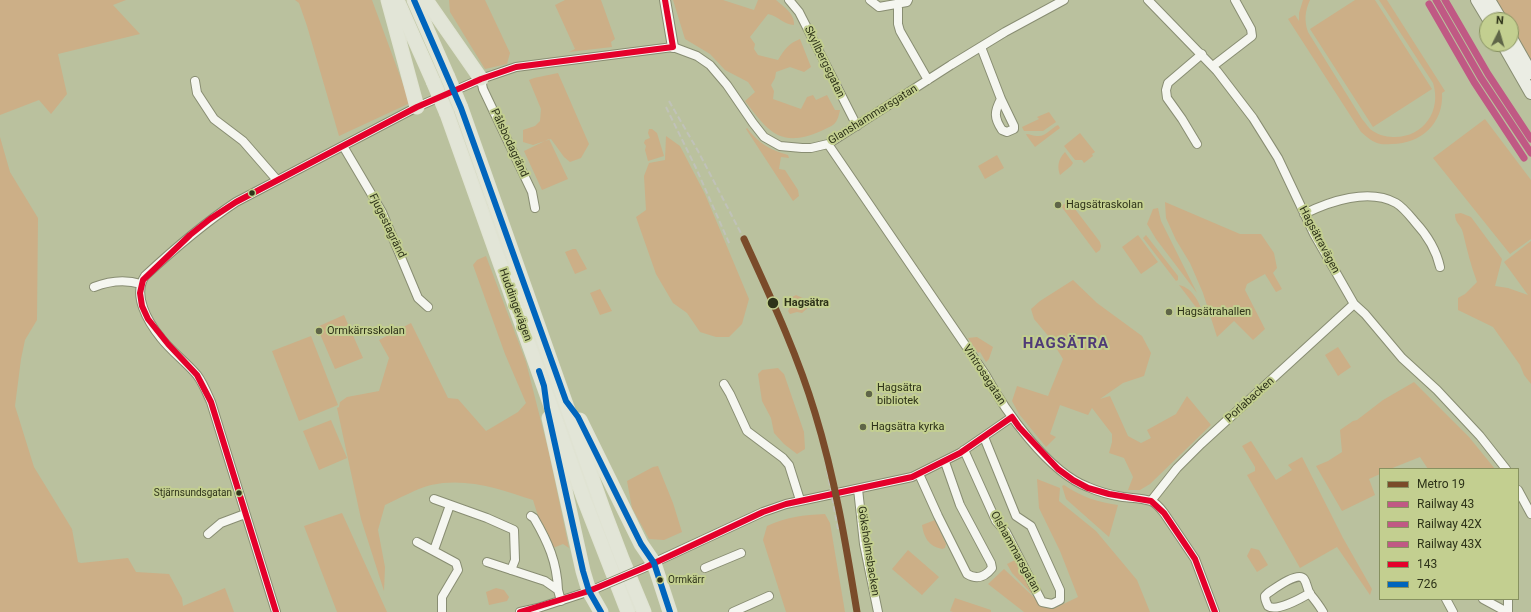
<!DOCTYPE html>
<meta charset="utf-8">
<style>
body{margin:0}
#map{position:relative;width:1531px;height:612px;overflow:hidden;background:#bac19e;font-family:Roboto,sans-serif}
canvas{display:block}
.legend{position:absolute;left:1379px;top:468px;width:140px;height:132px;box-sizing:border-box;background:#c3cf90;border:1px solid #879160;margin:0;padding:5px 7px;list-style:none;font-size:12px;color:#2e3319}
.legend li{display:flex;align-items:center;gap:8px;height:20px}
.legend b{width:20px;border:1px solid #879160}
.north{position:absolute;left:1479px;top:12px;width:40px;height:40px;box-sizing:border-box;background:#c3cf90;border:1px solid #879160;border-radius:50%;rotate:5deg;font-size:11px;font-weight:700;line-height:16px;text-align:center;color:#2e3319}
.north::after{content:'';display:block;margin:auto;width:14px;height:18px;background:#5f6548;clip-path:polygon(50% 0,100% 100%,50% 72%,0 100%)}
</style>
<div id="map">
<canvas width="1531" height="612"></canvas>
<ul class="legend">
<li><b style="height:5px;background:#7a4b2a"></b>Metro 19</li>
<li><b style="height:5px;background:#c05984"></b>Railway 43</li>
<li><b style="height:5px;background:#c05984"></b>Railway 42X</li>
<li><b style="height:5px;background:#c05984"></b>Railway 43X</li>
<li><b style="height:5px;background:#e4002b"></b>143</li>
<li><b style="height:5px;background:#0065bd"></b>726</li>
</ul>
<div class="north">N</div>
</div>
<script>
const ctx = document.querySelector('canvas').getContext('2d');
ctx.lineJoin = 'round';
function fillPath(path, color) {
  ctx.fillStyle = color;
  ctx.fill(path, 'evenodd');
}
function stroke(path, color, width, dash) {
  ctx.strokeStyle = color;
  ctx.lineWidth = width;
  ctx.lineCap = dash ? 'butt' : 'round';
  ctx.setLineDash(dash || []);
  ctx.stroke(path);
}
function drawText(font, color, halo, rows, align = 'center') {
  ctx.font = font + ' Roboto,sans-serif';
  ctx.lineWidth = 4;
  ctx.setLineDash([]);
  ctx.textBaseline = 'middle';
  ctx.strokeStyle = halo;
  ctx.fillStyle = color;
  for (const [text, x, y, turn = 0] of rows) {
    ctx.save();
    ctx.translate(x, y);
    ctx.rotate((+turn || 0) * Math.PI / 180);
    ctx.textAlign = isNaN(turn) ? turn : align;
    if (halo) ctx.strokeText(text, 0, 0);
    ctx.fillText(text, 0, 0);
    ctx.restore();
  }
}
const green = new Path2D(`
 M0 0H126L113 5 140 34 58 54 67 94 51 114 39 100 0 115Z
 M295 0H372L410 103 339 136 307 26 299 3Z
 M449 0H485L510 53 507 64 485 69 450 12Z
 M565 0H601L615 39 611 42 612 47 569 52 575 49 555 5Z
 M673 0H723L754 10 758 0H776C784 7 795 14 794 25 784 25 778 16 768 14L750 37 755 44 754 49 758 55 778 60C784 50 789 43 800 39L811 67 804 72 790 67 776 72 775 78 771 85 774 91 773 99 801 109 807 97 813 95 816 100 827 95 835 110H840C837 125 834 125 821 131 780 149 768 131 745 101L755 92 748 82 725 70 710 54 685 39Z
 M1303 0H1310C1305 11 1304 20 1308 32L1362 119C1365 122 1367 126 1370 129 1376 134 1385 137 1393 137 1423 138 1442 111 1433 83L1379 0H1387L1445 91 1442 93C1444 123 1421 144 1392 144 1387 144 1382 145 1377 143 1371 141 1366 136 1361 132L1288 19 1295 15 1299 21V13Z
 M1355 0H1375L1432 89 1373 127 1310 29Z
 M1496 0H1531V60L1511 26V20H1508Z
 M558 73 589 144 581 158 570 162 564 157 551 139 533 145 523 142V130L535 126 540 121 541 109 529 80 534 78Z
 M1049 112 1056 122 1043 131H1024L1022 127 1039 119 1037 117Z
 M1485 119 1531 180V239L1510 254 1433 158Z
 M1058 125 1060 128 1035 147 1027 136 1026 134C1030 134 1033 136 1037 136 1046 137 1051 128 1058 125Z
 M747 128C758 143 770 150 788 155L789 158 781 157 779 169 785 170 798 190 799 196 793 201 746 129Z
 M649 129H652L657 133 664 156 648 161 645 150 646 146 644 143 645 140 650 138 648 133Z
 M1080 133 1095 152 1092 154 1093 156 1084 163 1082 160H1075L1064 146Z
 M666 136 680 146 705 194 749 299 742 324 729 337H716L700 332 687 313 673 303 656 274 636 217 646 210 644 176 649 163 665 160Z
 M0 137 10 172 38 218 37 320 25 340 21 359 15 406 34 467 72 529 78 562 81 563 128 558 136 572 169 574 182 598 183 606 225 588 234 612H0Z
 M549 139 568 179 542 190 524 151Z
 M1065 152 1073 163 1071 166 1060 175C1057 167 1058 159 1065 152Z
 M997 155 1004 168 985 179 978 166Z
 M1069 201 1100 242 1101 246 1100 250 1096 253 1061 206Z
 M1165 202 1240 234H1261L1274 253 1277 268 1273 273 1282 289 1276 292 1265 274 1247 284 1245 290 1265 329 1253 340 1234 321 1217 337 1203 293 1190 263 1176 240 1166 218Z
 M1158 208 1161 221 1197 293 1156 239 1147 224 1153 209Z
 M1461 213 1471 217 1502 259 1495 286 1508 288 1528 295 1504 262 1531 241V384L1524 375 1520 365 1493 327 1458 310V298L1465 294 1477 282C1471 266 1467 250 1463 233 1461 224 1455 224 1455 214Z
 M1138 235 1158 262 1141 274 1122 247Z
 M1146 235 1178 276V280L1176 281 1143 238Z
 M573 249H576L587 269 575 274 565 252Z
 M486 256 526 362 549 453 569 548 563 544 553 548 538 516 533 500C500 489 466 477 431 485 418 488 398 499 385 505L378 530 385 567 384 591 361 519 337 408 339 407 340 402 347 397 379 391 389 358 379 340 411 323 448 398 458 399 486 431 518 412 526 403 505 354 473 265 477 260Z
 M1073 280 1097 303 1142 336 1151 353 1144 376 1123 383 1100 399 1110 396 1128 436 1141 443 1151 438 1147 430 1176 414 1187 396 1211 425 1150 484 1140 490H1128L1133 477 1124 458 1109 453 1112 442V434L1092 408 1088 415 1060 405 1050 434 1056 437 1046 447 1019 414 1012 401 1017 386 1048 396 1063 359 1050 338 1034 319 1031 309 1040 301Z
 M1179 285C1194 288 1201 306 1205 319L1197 311 1198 310Z
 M600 289 612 311 600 315 590 293Z
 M796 295 807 300 810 299 812 301V304L802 313 797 312 790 314 788 311 791 306 788 302V299Z
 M344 315 363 358 335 369 317 327Z
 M311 336 338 405 299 421 272 351Z
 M977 337 993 347 989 359 986 362 980 352 978 353 968 338Z
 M1338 347 1351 367 1338 376 1325 355Z
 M778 368 784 374 804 432 805 449 797 454 784 444 774 433 771 418 762 401 758 374 762 370Z
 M1414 382 1469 437 1495 469H1428L1420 457 1390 469H1380V474L1369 479 1375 495 1342 511 1316 466 1328 461 1342 452 1340 430 1353 421 1357 420 1383 400Z
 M331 420 347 458 319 470 303 431Z
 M1251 441 1276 480 1292 470 1288 465 1302 457 1343 538 1372 589 1370 595 1337 547 1300 568 1247 475 1255 471V467L1242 446Z
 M658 466 673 503 682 532 664 540 649 539 632 508 627 481 653 467Z
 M1037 479 1060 488 1059 501 1096 531 1137 580 1150 612H1024L988 584 1004 569 1039 602 1053 609 1078 597 1060 551 1039 508Z
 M1064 485C1082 497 1097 502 1118 505L1109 537 1066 499 1062 486Z
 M342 513 387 612H337L304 526Z
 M825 514 830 523 845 612H786L763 540 767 526C786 517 804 515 825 514Z
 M935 520 946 544 945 548 942 549C928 546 924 537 922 525Z
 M1251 548 1259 550 1268 565 1257 572 1247 556Z
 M908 550 939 577 922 595 892 569Z
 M1017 559 1035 597 1012 573 1007 564Z
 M496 588 504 590 509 597 507 601 489 605 486 592Z
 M955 598 991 610V612H953L950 611Z`);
const minor = new Path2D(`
 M789 0 799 12 857 126
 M870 0 879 7 907 2 908 0
 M1148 0 1217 71 1253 118 1278 158 1314 234 1354 304 1365 314 1402 358 1437 390 1480 436 1506 469
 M898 4V24L900 31 928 80
 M981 47 1001 99 1014 126V129L1007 132 1002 130C994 118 994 112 1001 99
 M1213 66 1252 36 1251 29 1235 0
 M481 79 483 89 532 192 535 208
 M195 81 197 93 214 119 243 141 277 180
 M828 144 985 374C1005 411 1048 472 1088 487 1099 492 1111 495 1123 497 1132 498 1142 498 1151 501 1156 503 1161 509 1164 513L1195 559 1215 612
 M1197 144 1182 119 1167 98 1166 90 1168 83 1202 54
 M343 146 382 212 418 298 428 307
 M1304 214C1330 201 1369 188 1396 203 1403 207 1410 216 1415 222 1428 236 1436 249 1440 267
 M94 287C109 281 125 279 141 284
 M724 384 730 394 747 431 783 458 789 465 800 500
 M964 450 996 521 1006 532 1042 602 1052 604 1060 600V590L1031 526 1016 516 984 437
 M919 474 938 516 967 574C977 580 985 577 992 568L991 563 960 505 945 462
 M858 489 864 544 878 612
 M1518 490 1531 514
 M434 499 487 518 514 530 515 560 511 570
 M1151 501 1177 468 1201 444 1354 304
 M531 516 534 518C548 542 557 562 558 590
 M208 534 221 523 245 514
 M417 542 456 563 458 570 442 597V612
 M434 550 450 505
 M487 562 545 581 558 590 561 601
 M651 564 763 512 786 504 912 477 960 453 1012 417
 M705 568 741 553
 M1310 593C1300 599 1276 612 1268 606 1266 602 1265 600 1265 596L1268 593C1274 589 1298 571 1304 579 1307 583 1307 589 1310 594 1315 600 1319 605 1323 612
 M1446 599 1453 612
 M1483 599 1507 612
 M276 612 211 402C207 393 203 383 197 375 186 362 171 351 161 338 148 322 132 295 145 276 174 249 203 224 236 202L417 107 481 79 516 67 673 47 697 56 710 65 727 85 753 123 764 137 780 146 802 148H811L828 144 951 65 1005 32 1064 0
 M520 612 538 608 593 590
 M733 612 769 596
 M1508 612V599`);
const tertiary = new Path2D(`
 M665 0 673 47`);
const secondary = new Path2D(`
 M1477 0 1489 20
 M1489 0 1501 20
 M1511 38 1531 73
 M1503 44 1531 93`);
const primary = new Path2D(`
 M388 0 417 107
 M397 0 433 81
 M414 0 447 75
 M426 0 481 79
 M461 108 603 509 622 559 644 612
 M447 114 584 499 628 612
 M549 418 583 571 589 591 601 612
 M580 420 641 544 654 563 670 612`);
const rail = new Path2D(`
 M669 101 698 151 744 239
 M666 107 696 168 730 245
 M814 409 823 448 838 529`);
const minorBridge = new Path2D(`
 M597 588 646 567`);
const primaryBridge = new Path2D(`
 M447 75 461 108
 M433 81 447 114`);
const bus1 = new Path2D(`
 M665 0 673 47
 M1012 417 1019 427 1058 469 1073 480 1088 488 1109 494 1151 501 1164 513 1195 559 1215 612
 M276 612 211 402 197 375 168 344 148 319 142 306 140 293 143 280 190 235 210 219 236 202 417 107 481 79 516 67 673 47
 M520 612 589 591 646 567 763 512 786 504 912 477 960 453 1012 417`);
const bus2 = new Path2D(`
 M414 0 461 108 566 401 578 417 641 544 654 563 670 612
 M539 371 544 386 547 408 583 571 589 591 601 612`);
const rail1 = new Path2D(`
 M1436 0 1481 78 1531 153`);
const rail2 = new Path2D(`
 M1429 4 1474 82 1524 158`);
const rail3 = new Path2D(`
 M1445 0 1488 74 1531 139`);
const metro1 = new Path2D(`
 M744 239C770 296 797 353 815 413 835 478 846 545 857 612`);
const markers = [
 [252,193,3.5,"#2e3319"],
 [1058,205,4,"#5f6548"],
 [773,303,6,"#2e3319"],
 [1169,312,4,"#5f6548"],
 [319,331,4,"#5f6548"],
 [869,394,4,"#5f6548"],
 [863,427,4,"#5f6548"],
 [239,493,3.5,"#2e3319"],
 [660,580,3.5,"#2e3319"]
];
const busNames = [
 ["Stjärnsundsgatan",232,493],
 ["Ormkärr",668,580,"left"]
];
const streetNames = [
 ["Skyllbergsgatan",824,62,64],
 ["Glanshammarsgatan",873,115,-32],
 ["Pålsbodagränd",509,143,65],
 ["Fjugestagränd",387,226,64],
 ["Hagsätravägen",1319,240,62],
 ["Huddingevägen",515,305,70],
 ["Vintrosagatan",984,375,57],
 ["Porlabacken",1250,400,-42],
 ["Göksholmsbacken",868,551,81],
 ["Olshammarsgatan",1015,552,61]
];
const poiNames = [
 ["Hagsätraskolan",1066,205],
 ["Hagsätrahallen",1177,312],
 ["Ormkärrsskolan",327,331],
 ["Hagsätra",877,388],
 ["bibliotek",877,401],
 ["Hagsätra kyrka",871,427]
];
const stopNames = [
 ["Hagsätra",784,303]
];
const districtNames = [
 ["HAGSÄTRA",1066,344]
];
fillPath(green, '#ccaf87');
stroke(minor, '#888d72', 10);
stroke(tertiary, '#888d72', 12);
stroke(secondary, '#888d72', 14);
stroke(primary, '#e0e3d3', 15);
stroke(minor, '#f5f6f0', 8);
stroke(tertiary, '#f5f6f0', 10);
stroke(secondary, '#ebede4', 12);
stroke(primary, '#e2e5d7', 13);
stroke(rail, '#c0c2b8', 2, [6, 3]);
stroke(minorBridge, '#888d72', 10, []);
stroke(primaryBridge, '#e0e3d3', 15, []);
stroke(minorBridge, '#f5f6f0', 8);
stroke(primaryBridge, '#e2e5d7', 13);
stroke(bus1, '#e4002b', 6);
stroke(bus2, '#0065bd', 6);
stroke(rail1, '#c05984', 7);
stroke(rail2, '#c05984', 7);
stroke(rail3, '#c05984', 7);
stroke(metro1, '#7a4b2a', 7);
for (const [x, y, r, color] of markers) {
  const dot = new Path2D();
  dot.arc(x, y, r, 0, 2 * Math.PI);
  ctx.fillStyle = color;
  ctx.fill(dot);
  stroke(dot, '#c3cf90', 1.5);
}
drawText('10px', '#2e3319', '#c3cf90', busNames, 'right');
drawText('11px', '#2e3319', '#c3cf90', streetNames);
drawText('11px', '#2e3319', '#c3cf90', poiNames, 'left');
drawText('bold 11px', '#2e3319', '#c3cf90', stopNames, 'left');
ctx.letterSpacing = '1px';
drawText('bold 15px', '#4f3a77', '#c3cf90', districtNames);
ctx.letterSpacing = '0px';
</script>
